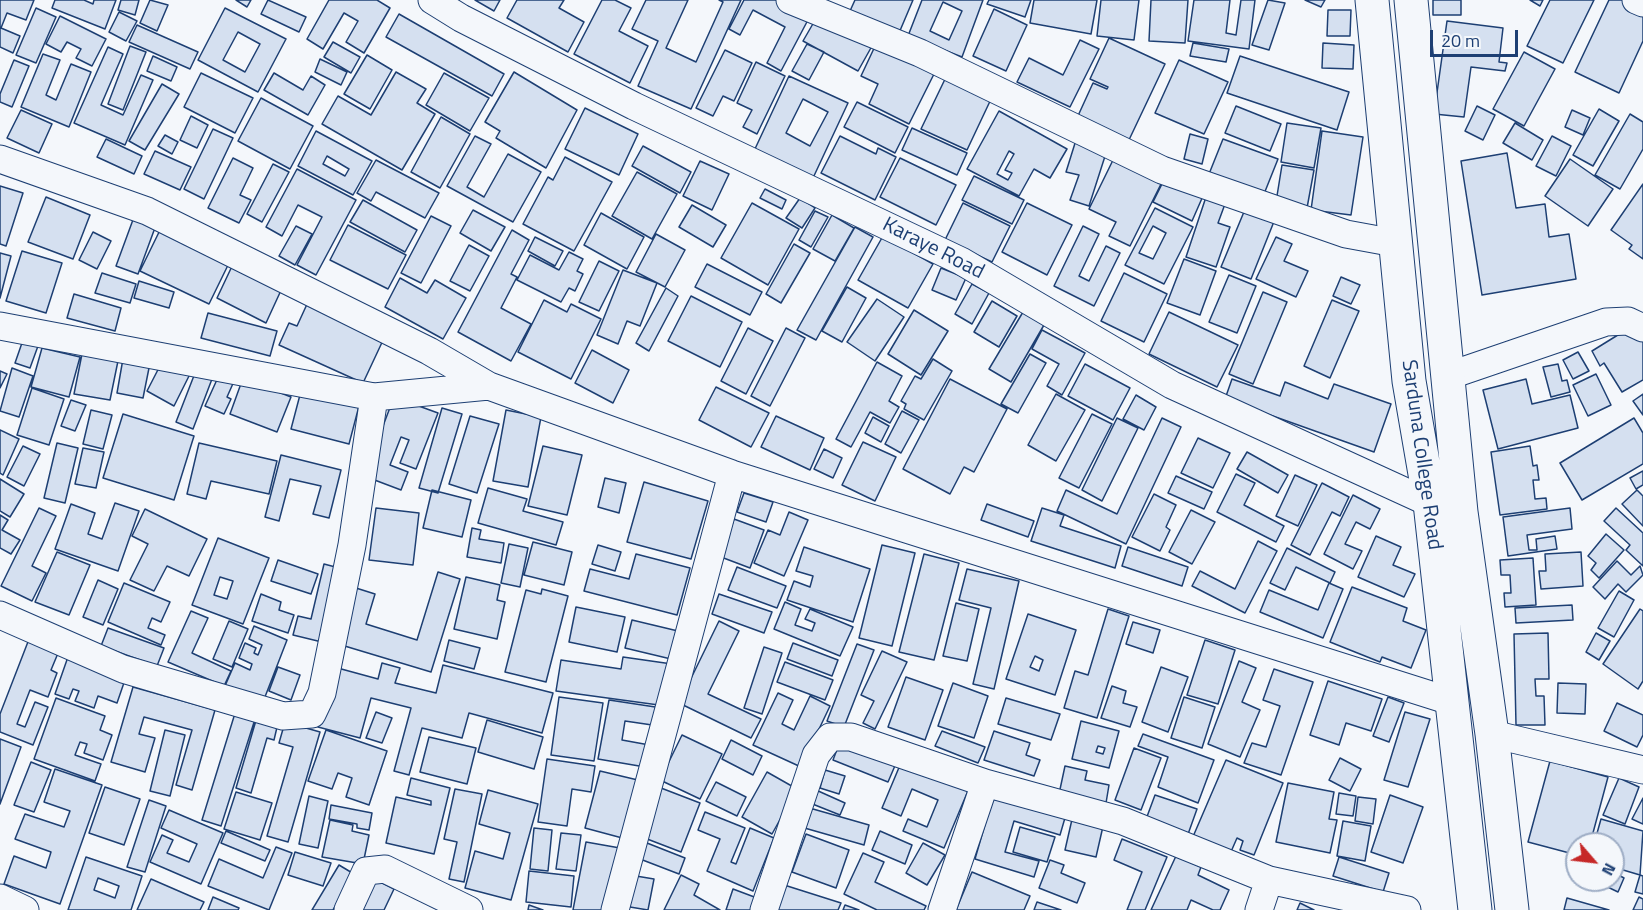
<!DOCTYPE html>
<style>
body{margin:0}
#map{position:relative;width:1643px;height:910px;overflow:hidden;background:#f4f7fb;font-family:"Titillium Web",sans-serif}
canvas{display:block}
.north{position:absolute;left:1565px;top:832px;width:60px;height:60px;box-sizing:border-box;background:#f4f7fb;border:2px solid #9eadc5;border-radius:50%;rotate:118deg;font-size:16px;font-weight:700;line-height:24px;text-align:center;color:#1d3f73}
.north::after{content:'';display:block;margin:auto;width:21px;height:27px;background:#c62828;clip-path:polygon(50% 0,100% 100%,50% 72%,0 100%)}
.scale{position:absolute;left:1430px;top:30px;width:88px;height:27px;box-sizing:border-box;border:3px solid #1d3f73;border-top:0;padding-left:8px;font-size:18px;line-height:21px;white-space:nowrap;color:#1d3f73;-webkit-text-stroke:4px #f4f7fb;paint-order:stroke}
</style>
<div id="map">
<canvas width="1643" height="910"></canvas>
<div class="north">N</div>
<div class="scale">20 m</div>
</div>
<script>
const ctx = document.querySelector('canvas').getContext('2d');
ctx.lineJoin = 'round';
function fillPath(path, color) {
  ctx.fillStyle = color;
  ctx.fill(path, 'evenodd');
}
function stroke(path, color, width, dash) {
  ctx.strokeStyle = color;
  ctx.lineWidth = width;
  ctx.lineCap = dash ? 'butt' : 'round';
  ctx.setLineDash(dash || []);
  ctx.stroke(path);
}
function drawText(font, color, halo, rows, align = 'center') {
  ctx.font = font + ' "Titillium Web",sans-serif';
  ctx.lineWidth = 4.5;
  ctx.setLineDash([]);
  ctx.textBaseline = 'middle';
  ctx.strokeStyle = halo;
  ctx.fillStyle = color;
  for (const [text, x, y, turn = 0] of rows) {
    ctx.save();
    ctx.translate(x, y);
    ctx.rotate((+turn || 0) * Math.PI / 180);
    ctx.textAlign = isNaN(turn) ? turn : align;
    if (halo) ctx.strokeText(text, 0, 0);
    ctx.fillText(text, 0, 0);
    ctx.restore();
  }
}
const building = new Path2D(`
 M0 0H34L26 20 7 13 1 28 20 36 13 53 0 47Z
 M55 0H84L93 4 94 0H116L105 29 52 8Z
 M121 0H139L135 15 118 10Z
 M150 0 168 5 157 31 140 23Z
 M236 0H251L247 7Z
 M268 0 306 17 299 32 261 14Z
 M329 0H377L390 8 364 53 346 42 358 21 344 13 323 49 307 39Z
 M475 0H500L494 11Z
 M517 0H564L559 8 584 22 568 52 507 18Z
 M602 0H615L631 8 619 31 648 46 630 83 574 54Z
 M646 0H688L666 48 696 62 723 2 719 0H741L691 109 638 86 658 41 632 29Z
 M744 0H776L809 18 781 71 767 63 785 27 753 10 740 35 729 29Z
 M855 0H913L899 33 850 11Z
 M922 0H983L962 57 908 36ZM943 2 962 11 949 40 930 31Z
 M989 0H1031L1025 17 987 4Z
 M1034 0H1097L1091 34 1030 23Z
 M1101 0H1139L1134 40 1097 36Z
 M1151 0H1188L1185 43 1149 41Z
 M1194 0H1230L1226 33 1236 35 1241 0H1255L1249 49 1188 41Z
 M1268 0 1285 3 1269 50 1252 45Z
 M1305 0H1325L1321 7Z
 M1433 0H1461V15H1433Z
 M1530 0H1543L1540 6Z
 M1550 0H1594L1563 63 1527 46Z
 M1609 0H1625L1643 8V41L1619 93 1575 72Z
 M36 8 56 17 36 63 16 55Z
 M225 8 286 39 258 92 198 60ZM238 32 260 44 245 72 223 60Z
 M994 9 1027 25 1006 71 973 56Z
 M1328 10H1351L1350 36H1327Z
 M119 12 137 21 126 41 109 32Z
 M399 14 504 74 492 96 386 37Z
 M818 15 872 46 858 71 803 41Z
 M60 16 106 39 92 66 76 58 81 49 67 42 61 52 46 44Z
 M1447 21 1503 28 1499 62 1507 63 1505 71 1471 67 1464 117 1434 114Z
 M137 25 198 52 190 69 129 42Z
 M1109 38 1165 64 1128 142 1077 118 1093 83 1107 89 1108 87 1090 79Z
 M1080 40 1099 49 1070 107 1017 82 1029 58 1063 75Z
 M333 42 360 57 351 73 324 57Z
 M877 42 936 70 909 124 869 104 878 84 861 76Z
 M1193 43 1229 49 1226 62 1190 56Z
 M1323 43 1354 45 1353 69 1322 68Z
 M807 44 824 52 809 80 792 71Z
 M130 46 146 52 123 110 108 104Z
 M108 47 123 54 101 105 123 115 141 75 153 80 125 145 74 123Z
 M725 50 752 63 734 101 723 96 713 116 696 108Z
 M1524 52 1555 69 1524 126 1493 109Z
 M43 54 60 60 46 95 56 100 71 64 91 72 69 127 21 107Z
 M367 55 392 70 370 109 344 94Z
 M153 56 177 67 171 81 147 71Z
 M1240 56 1349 92 1337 130 1227 93Z
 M320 59 347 72 341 85 315 72Z
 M14 60 29 66 12 107 0 102V94Z
 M1179 60 1228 82 1204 134 1155 113Z
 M756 62 785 76 757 134 743 127 752 110 737 103Z
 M396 72 426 89 417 103 435 114 402 170 322 124 338 96 371 115Z
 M514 72 577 110 546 168 496 138 500 131 485 122Z
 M201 73 253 98 235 133 184 107Z
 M274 73 303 90 311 76 325 85 308 115 264 90Z
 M444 73 489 98 470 131 426 105Z
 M947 75 992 97 967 150 921 129Z
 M789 76 848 103 813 178 754 151ZM803 99 828 112 810 146 786 133Z
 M162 84 179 94 145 150 129 141Z
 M261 98 313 126 290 169 238 141Z
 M857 102 908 127 895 153 844 127Z
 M1236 106 1281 124 1270 151 1225 133Z
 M1477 106 1495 115 1483 140 1465 131Z
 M585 108 638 134 619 175 565 149Z
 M1599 109 1619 121 1593 166 1573 155Z
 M21 110 52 124 39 153 7 138Z
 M1572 110 1590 118 1583 135 1565 127Z
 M999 111 1067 149 1050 178 1034 169 1019 196 967 169ZM1009 151 1014 154 1005 170 1012 173 1008 180 997 174Z
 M1630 114 1643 122V149L1620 189 1595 175Z
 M191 116 208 125 197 148 180 140Z
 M441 117 470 134 440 188 411 172Z
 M1287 123 1321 128 1314 168 1281 162Z
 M1515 123 1543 140 1532 160 1503 143Z
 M912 128 967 153 957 175 902 150Z
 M213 129 233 138 204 199 184 189Z
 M316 131 372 161 353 195 298 166ZM327 156 349 169 345 176 323 164Z
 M1322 131 1363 137 1351 215 1311 210Z
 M1190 134 1208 139 1202 164 1184 159Z
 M165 135 178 142 172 154 158 146Z
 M475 136 491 144 467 187 484 197 508 154 541 172 513 222 447 186Z
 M840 136 876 154 878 148 896 157 875 200 821 173Z
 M1552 136 1571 146 1556 176 1536 166Z
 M106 139 142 156 134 174 97 157Z
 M1223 139 1278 159 1264 194 1209 174Z
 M1076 140 1107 150 1089 206 1070 200 1079 175 1066 172Z
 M643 146 691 172 680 193 632 166Z
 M155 151 191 167 180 190 144 174Z
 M1507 153 1516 208 1545 204 1549 237 1569 234 1576 279 1482 295 1461 161Z
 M1115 156 1163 180 1130 246 1109 236 1116 222 1089 209Z
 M565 157 612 182 574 251 523 224 548 177 553 180Z
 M233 158 253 168 240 195 251 200 239 223 208 208Z
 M900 158 956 185 936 225 880 197Z
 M1570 159 1613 189 1588 226 1545 196Z
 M376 160 439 193 425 218 376 192 371 201 357 193Z
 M700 161 729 174 712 210 683 196Z
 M273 164 289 172 262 222 247 214Z
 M1282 165 1314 170 1307 208 1276 202Z
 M297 169 356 200 316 275 297 265 322 217 298 205 282 236 266 227Z
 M637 172 677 194 652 239 612 216Z
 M974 176 1024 200 1012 224 962 200Z
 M1165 178 1203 196 1192 221 1153 202Z
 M1643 184V259L1629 249 1632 245 1611 230Z
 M0 186 23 193 6 246 0 244Z
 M765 189 786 200 782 209 760 198Z
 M46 197 90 215 73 259 28 242Z
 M1206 197 1225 204 1218 223 1230 227 1216 267 1186 257Z
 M800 198 815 208 802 228 786 218Z
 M363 200 417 230 405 252 350 222Z
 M752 203 799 229 768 285 721 258Z
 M963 203 1010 226 992 262 945 240Z
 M1027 203 1072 225 1047 275 1002 252Z
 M692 205 726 225 713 247 679 227Z
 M1246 207 1275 219 1251 279 1221 267Z
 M1155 208 1193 227 1164 284 1125 265ZM1153 226 1166 233 1153 259 1139 253Z
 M473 210 505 227 491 251 460 233Z
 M815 211 828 217 811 247 799 240Z
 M601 213 644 237 627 269 584 245Z
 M832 215 854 228 835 261 813 249Z
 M431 216 451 226 421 283 401 273Z
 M134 217 156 225 138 274 116 266Z
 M348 225 406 255 388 289 330 260Z
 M162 226 231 259 209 304 140 271Z
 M296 226 312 234 295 265 279 256Z
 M1083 226 1099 234 1079 276 1089 281 1106 246 1120 253 1094 306 1054 286Z
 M855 227 873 237 816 340 797 330Z
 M512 230 529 240 511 274 517 277 501 308 531 324 511 361 458 332Z
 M93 232 111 241 97 269 79 260Z
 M656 234 685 250 665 287 636 272Z
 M883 236 933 264 908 308 858 280Z
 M535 237 563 251 555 266 528 251Z
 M1276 237 1292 244 1284 261 1308 271 1296 297 1256 279Z
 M794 244 810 253 781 303 766 294Z
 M469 245 489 256 470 291 450 281Z
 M22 251 62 263 46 313 6 301Z
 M569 252 583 259 577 271 583 274 575 291 569 288 561 302 517 280 530 255 559 270Z
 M0 253 11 256 0 298Z
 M1184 259 1216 271 1200 315 1167 303Z
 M599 261 619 271 599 311 579 302Z
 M234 262 283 286 266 323 217 298Z
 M707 264 762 292 750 315 695 287Z
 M941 268 966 278 956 300 932 290Z
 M623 270 657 283 640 326 627 321 618 344 597 335Z
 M102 273 136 284 130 303 95 293Z
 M1124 273 1167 294 1144 342 1101 321Z
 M1229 275 1256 286 1237 333 1209 322Z
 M1341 277 1360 285 1351 304 1333 296Z
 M400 278 427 293 435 280 466 298 443 339 385 307Z
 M139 281 174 292 169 308 134 298Z
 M972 284 989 293 972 324 955 314Z
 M847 287 866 298 842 342 822 331Z
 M666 288 678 296 649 351 636 343Z
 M1263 292 1287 302 1253 384 1229 374Z
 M74 294 121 308 115 331 67 318Z
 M691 296 742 322 720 367 668 341Z
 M877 299 904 317 875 361 847 342Z
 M544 300 567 312 571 304 601 319 571 379 518 352Z
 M1332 300 1359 311 1330 378 1304 366Z
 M992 301 1017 316 999 347 974 332Z
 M308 302 385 336 363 383 279 345 289 323 297 326Z
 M914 310 948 331 921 375 888 354Z
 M1023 312 1044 325 1011 382 989 369Z
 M1169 312 1238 345 1217 387 1149 354Z
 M208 313 277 331 270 356 201 338Z
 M1634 325 1643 339V380L1622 392 1604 363 1600 366 1592 351Z
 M748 328 773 341 746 394 721 381Z
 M786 328 805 338 770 406 751 396Z
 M1042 330 1085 353 1062 395 1047 386 1059 364 1032 349Z
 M23 340 38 346 30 368 15 363Z
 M42 348 80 357 69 397 31 387Z
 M83 349 119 356 110 400 74 394Z
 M592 350 629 370 613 403 575 383Z
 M1578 352 1589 371 1573 379 1563 360Z
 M124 353 151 358 143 398 117 393Z
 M1030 354 1046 363 1018 413 1001 404Z
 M164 358 191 372 174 406 147 391Z
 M933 359 952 371 924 420 904 409 906 404 901 401 915 376 921 379Z
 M877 362 902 376 889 401 899 407 890 423 870 412 851 447 836 439Z
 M1085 364 1130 388 1113 420 1068 396Z
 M1558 364 1562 381 1567 380 1570 392 1551 397 1543 367Z
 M12 368 33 376 19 417 0 411Z
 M0 371 7 374 0 388Z
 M195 373 212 379 193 429 176 422Z
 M220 373 235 379 227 397 231 399 224 414 205 406Z
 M1596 374 1611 405 1588 416 1573 385Z
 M243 378 291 397 277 432 230 414Z
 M950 379 1007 409 974 472 964 467 950 494 903 469Z
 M1232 379 1280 396 1285 382 1328 399 1334 384 1391 404 1374 452 1225 399Z
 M1526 379 1532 404 1570 395 1578 428 1498 449 1483 390Z
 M716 387 769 413 751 447 699 420Z
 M32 388 64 399 49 445 17 435Z
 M301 391 359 406 349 444 291 429Z
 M1056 394 1085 410 1056 461 1028 445Z
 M1643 394V415L1633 401Z
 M1136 395 1156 407 1144 430 1123 419Z
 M394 397 438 413 416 469 400 463 409 440 401 437 390 465 408 472 401 490 364 476Z
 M71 400 86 405 75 431 61 426Z
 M442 408 462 414 438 493 419 488Z
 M91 410 112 415 103 449 83 444Z
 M506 410 541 417 528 487 493 481Z
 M902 411 919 420 901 453 885 444Z
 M123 414 194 436 174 500 103 478Z
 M1092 414 1112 424 1079 488 1059 478Z
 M470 416 499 424 477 493 449 484Z
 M776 416 824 438 810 470 761 447Z
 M873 417 889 426 881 442 865 433Z
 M1117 418 1138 428 1102 501 1082 490Z
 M1162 418 1181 427 1126 544 1057 511 1066 490 1117 514Z
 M1634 418 1643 433V464L1582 500 1560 463Z
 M0 430 19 439 3 475 0 473Z
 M1198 438 1230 453 1213 488 1181 473Z
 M863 442 896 457 875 501 842 485Z
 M57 443 78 448 65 503 44 498Z
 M199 443 277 461 269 494 211 481 206 499 187 494Z
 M23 446 40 454 24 486 7 477Z
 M543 446 582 455 567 515 528 506Z
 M1530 446 1533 466 1537 465 1539 480H1533L1535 499 1546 498 1547 509 1500 515 1491 452Z
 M83 448 104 452 96 488 75 484Z
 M824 449 842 458 833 478 814 469Z
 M1247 452 1288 475 1278 493 1237 469Z
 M281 455 341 470 329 518 313 514 321 486 290 479 279 521 265 517Z
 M1643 471V485L1636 489 1630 478Z
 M1236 474 1255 483 1244 505 1284 526 1276 542 1217 512Z
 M1295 475 1317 485 1298 526 1276 516Z
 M1176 476 1212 492 1204 509 1168 493Z
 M605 478 626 483 619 513 598 507Z
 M0 479 24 494 10 517 0 511Z
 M644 482 708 501 691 559 627 542Z
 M1322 483 1349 497 1340 516 1332 512 1310 555 1291 545Z
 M488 488 527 499 523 511 563 522 556 545 478 523Z
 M432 490 471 500 462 537 423 528Z
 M1637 490 1643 496V526L1622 504Z
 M744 493 773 502 766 522 737 512Z
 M1154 494 1176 505 1166 527 1170 530 1160 551 1132 537Z
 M1353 495 1380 509 1370 529 1356 522 1345 544 1362 551 1353 569 1324 554Z
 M115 503 139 511 118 571 55 549 71 504 95 513 88 534 102 539Z
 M987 504 1034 521 1028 537 981 520Z
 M39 508 56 516 32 566 46 573 32 601 1 586Z
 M376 508 419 513 413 565 369 560Z
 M1042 508 1064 515 1060 526 1121 546 1115 568 1031 541Z
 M1570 508 1572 529 1527 535 1529 550H1537L1536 539 1555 536 1557 549 1508 556 1503 517Z
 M1616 508 1643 533V566L1626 550 1630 545 1604 521Z
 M145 509 207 539 189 576 167 566 154 591 130 580 148 544 132 536Z
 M1191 510 1215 522 1192 564 1169 552Z
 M789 512 808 520 784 576 754 563 768 530 780 535Z
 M0 515 8 520 2 530 20 540 11 554 0 548Z
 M734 519 764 530 750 568 721 557Z
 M472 528 481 530 479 539 504 543 501 563 467 557Z
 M1606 534 1624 550 1599 578 1591 570 1596 563 1588 556Z
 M1376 536 1401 547 1393 565 1415 574 1404 597 1358 577Z
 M218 538 269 558 243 624 192 605ZM220 577 233 581 227 599 214 595Z
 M1258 541 1277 551 1245 613 1192 586 1200 571 1235 589Z
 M533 542 572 552 564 585 524 575Z
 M509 544 528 548 520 587 501 583Z
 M598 545 621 552 615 571 592 564Z
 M882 545 915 553 892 646 859 638Z
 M804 547 870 569 853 622 787 600 794 581 810 587 813 576 796 571Z
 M1128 547 1188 567 1182 586 1122 566Z
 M1287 548 1335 572 1330 583 1296 567 1285 590 1270 583Z
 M57 552 90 565 69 615 35 602Z
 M1581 552 1583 586 1541 589 1539 571H1546L1545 554Z
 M636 554 690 568 677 615 584 591 590 569 629 579Z
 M924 554 959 563 934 660 899 652Z
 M1533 558 1536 605 1505 607 1504 593H1511L1510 575H1501L1500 560Z
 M278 560 318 574 311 594 271 581Z
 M1617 561 1631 575 1640 566 1643 575 1626 592 1618 584 1605 599 1593 587Z
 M324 564 343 569 326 643 293 635 298 616 311 619Z
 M737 567 786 586 777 608 728 590Z
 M967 569 1019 581 994 689 973 684 991 608 959 600Z
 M438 572 460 579 431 672 338 644 356 588 375 594 366 624 417 640Z
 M466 577 500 585 497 600 505 602 497 639 454 629Z
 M98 580 118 589 103 625 83 617Z
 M124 583 170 602 161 622 152 618 148 628 165 635 161 645 108 622Z
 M1329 583 1343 589 1323 638 1260 612 1269 590 1318 610Z
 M1352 587 1407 608 1403 621 1426 630 1411 668 1382 657 1380 662 1330 642Z
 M542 589 568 596 546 682 505 672 526 590 541 594Z
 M1619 591 1634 600 1614 637 1598 628Z
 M261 594 281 602 279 610 294 615 288 633 252 621Z
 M719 594 772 612 764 633 712 614Z
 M785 602 801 609 795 625 812 631 815 623 805 619 810 609 853 627 840 656 774 629Z
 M956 603 979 609 967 661 943 656Z
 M1572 605 1573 620 1516 623 1515 608Z
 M576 607 625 617 617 652 569 642Z
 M1108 609 1129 616 1097 718 1064 708 1075 671 1088 675Z
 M1640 609 1643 611V681L1638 689 1603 664Z
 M191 611 208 618 192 653 231 671 224 686 168 662Z
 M1028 614 1076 630 1055 695 1006 679ZM1035 656 1043 660 1039 671 1030 667Z
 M632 620 678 631 671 659 625 648Z
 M229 621 248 629 232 667 213 659Z
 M719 621 739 631 708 694 761 719 751 738 679 703Z
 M1133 622 1160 630 1153 653 1126 644Z
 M254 626 287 640 263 702 225 686 235 663 250 670 252 664 239 658 245 643 256 648 254 653 258 655 262 645 249 639Z
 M108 628 164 648 157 666 101 646Z
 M1548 633 1549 679H1535L1536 696H1544L1545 725H1516L1514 634Z
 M1596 633 1610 641 1599 660 1586 652Z
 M31 634 61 646 51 670 57 673 48 697 30 690 17 724 25 727 35 702 48 707 33 745 0 732V714Z
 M449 640 480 648 474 669 444 661Z
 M1205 640 1235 650 1218 704 1187 695Z
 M793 643 838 660 832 676 787 659Z
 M857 644 874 650 844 727 827 721Z
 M764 647 782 653 762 714 744 708Z
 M882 651 907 662 875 729 863 723 874 701 861 695Z
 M69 654 127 674 117 703 98 696 94 708 75 701 79 691 73 689 69 699 55 694Z
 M623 657 672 664 666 706 556 691 561 660 621 669Z
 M1239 661 1256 668 1242 702 1260 710 1240 757 1208 744Z
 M785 662 833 680 825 700 777 682Z
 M382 663 400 668 395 683 436 693 443 665 553 693 542 733 469 713 462 738 422 728 409 775 394 771 411 708 371 698 360 738 318 727 334 667 378 679Z
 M278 667 300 675 291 700 269 691Z
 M1161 667 1188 677 1168 732 1142 722Z
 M1274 669 1313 682 1281 775 1244 763 1252 743 1266 747 1280 706 1263 700Z
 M906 677 943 690 925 740 888 727Z
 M1328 681 1382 699 1371 731 1346 723 1339 745 1310 735Z
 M953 683 988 696 974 738 938 726Z
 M1558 683 1586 684 1585 714 1557 713Z
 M1112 686 1126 691 1123 703 1137 707 1130 727 1101 718Z
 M133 687 215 710 192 790 176 785 192 730 144 717 139 734 155 738 145 772 111 762Z
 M778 693 793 700 782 724 794 730 810 696 830 706 801 767 753 745Z
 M559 697 603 703 594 761 551 755Z
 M1184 697 1215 707 1202 748 1171 738Z
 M1388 697 1404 703 1389 742 1373 736Z
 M56 698 105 716 100 730 112 735 103 760 84 753 87 744 80 742 75 755 101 764 95 781 34 759Z
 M1006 698 1060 714 1051 740 998 724Z
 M609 700 662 708 659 726 625 721 622 740 655 746 651 768 598 759Z
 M1617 703 1643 715V735L1637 747 1604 731Z
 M236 710 256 716 221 826 202 820Z
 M376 712 392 718 382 743 366 738Z
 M1405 712 1430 719 1408 787 1384 780Z
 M257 717 278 723 274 740 267 738 251 793 236 788Z
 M487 720 543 737 534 769 478 752Z
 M1081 721 1119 731 1109 768 1072 759ZM1098 746 1105 748 1103 754 1096 752Z
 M285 722 320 732 288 842 267 836 293 747 279 743Z
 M165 730 185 735 170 796 150 791Z
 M326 730 387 751 369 805 346 797 352 778 338 773 332 789 308 781Z
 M942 731 985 747 978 763 935 746Z
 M994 731 1030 743 1026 755 1040 760 1034 776 984 760Z
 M1143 734 1214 760 1198 803 1158 787 1168 757 1138 746Z
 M682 735 722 754 700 799 660 780Z
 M429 737 476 748 467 784 420 772Z
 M0 739 21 747 0 804Z
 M841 739 897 761 888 782 833 760Z
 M731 740 762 756 753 775 722 759Z
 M1134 748 1161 758 1141 810 1115 800Z
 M903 758 970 786 944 848 903 831 908 819 927 827 938 800 912 789 901 816 882 808Z
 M1340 758 1361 769 1350 791 1329 780Z
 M547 759 595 766 591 792 572 789 567 826 538 822Z
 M1226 760 1283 783 1254 855 1240 850 1243 841 1237 838 1230 854 1192 839Z
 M1550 761 1608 777 1590 844H1577V855L1528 842Z
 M31 762 51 770 34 812 14 805Z
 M1065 766 1087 771 1085 780 1109 785 1106 803 1059 794Z
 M55 769 102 785 60 904 4 884 14 856 46 868 51 852 15 839 25 814 64 827 70 811 44 802Z
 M825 770 845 776 839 794 820 788Z
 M600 771 642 781 626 839 585 828Z
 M767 772 797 789 772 834 742 817Z
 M411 778 450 788 434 854 386 843 396 797 431 805V801L407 795Z
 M1619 778 1639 787 1625 824 1603 815Z
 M716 782 746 797 737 816 706 801Z
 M1288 783 1334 792 1329 819 1337 820 1330 853 1276 842Z
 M105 787 140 799 124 845 89 833Z
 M661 788 700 803 681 852 642 837Z
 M455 789 482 794 464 882 449 879 457 842 444 839Z
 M488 790 538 804 511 900 465 888 475 851 503 859 510 833 479 824Z
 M816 790 845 803 840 815 810 803Z
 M995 790 1067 811 1060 835 1014 821 1005 852 1039 861 1034 877 975 859Z
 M236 792 272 803 260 840 224 829Z
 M1339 793 1356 796 1353 816 1336 814Z
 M1155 795 1197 809 1187 837 1145 822Z
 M1390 795 1423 807 1403 863 1371 852Z
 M309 796 328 801 318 848 299 844Z
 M1358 797 1376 799 1373 824 1355 821Z
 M1643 798V824L1632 819Z
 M149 800 166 806 145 872 127 867Z
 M331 805 372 813 369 830 357 828V824L329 819Z
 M806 807 869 825 864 845 801 827Z
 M169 810 223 833 201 884 150 862 162 835 173 840 167 853 189 862 197 844 161 828Z
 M705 812 745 828 731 862 736 864 750 828 774 838 753 891 707 871 720 839 698 830Z
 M1073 815 1104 822 1096 857 1065 850Z
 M1601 819 1643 831 1640 875 1613 867V844H1594Z
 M330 820 353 825 352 831 369 835 363 864 322 857Z
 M1343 821 1371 826 1365 861 1337 856Z
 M1020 827 1055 837 1047 862 1013 852Z
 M534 828 552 830 548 871 530 869Z
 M226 831 270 850 265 861 221 843Z
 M880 831 912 845 905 864 872 850Z
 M561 833 581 835 576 871 556 869Z
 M806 834 849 850 836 888 792 872Z
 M1122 839 1167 857 1145 910H1127L1142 872 1114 860Z
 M586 842 620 848 608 910H573Z
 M647 843 685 858 679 874 640 859Z
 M923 843 945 855 927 885 906 873Z
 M276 847 292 853 269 910 208 886 219 859 263 878Z
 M295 852 331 863 323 886 288 875Z
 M863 853 884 862 875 882 926 906 924 910H877L844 894Z
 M1176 856 1201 867 1198 875 1229 890 1220 910H1213L1191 900 1187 910H1151Z
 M86 857 142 876 131 910H68ZM98 878 119 886 115 898 94 890Z
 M1339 857 1389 873 1383 892 1333 876Z
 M1050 860 1064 865 1061 873 1085 883 1077 903 1039 888Z
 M339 865 354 874 333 910H312Z
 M529 871 574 876 571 907 526 902Z
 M972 872 1030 896 1024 910H956Z
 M1613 872 1624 878 1618 892 1593 880H1613Z
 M630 875 654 879 648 910 624 906Z
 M681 875 699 884 694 895 720 910H664Z
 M1640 875 1643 876V894L1635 892Z
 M151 879 204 902 200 910H137Z
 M376 880 394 889 384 910H361Z
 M781 884 841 903 838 910H773Z
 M733 889 757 898 753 910H726Z
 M213 897 239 908 238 910H208Z
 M1639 897 1643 899V910H1633Z
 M1567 898 1609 910H1564Z
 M1037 902 1061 910H1034Z
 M1300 903 1314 910H1297Z
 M529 905 543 910H528Z
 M845 905 859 910H843Z`);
const street = new Path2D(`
 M432 0 461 18 634 106 961 261 1172 385 1430 503 1447 508
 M790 0 920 53 1162 170 1346 234 1395 243
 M1636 0 1643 3
 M0 159 147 211 429 351 489 386 732 474 1450 701
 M0 326 374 397 489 386
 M1448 376 1606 322 1628 321 1643 328
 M0 615 123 669 283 716 312 714 322 693 352 545 374 397
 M1492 734 1643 770
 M0 898 25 910
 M348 910 366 871 385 869 469 910
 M615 910 732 474
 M764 910 816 755 830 737H851L985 783 1123 821 1269 880 1407 910
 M942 910 985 783
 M1259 910 1269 880`);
const secondary = new Path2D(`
 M1372 0 1409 381 1430 503 1475 910
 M1411 0 1461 512 1492 734 1512 910`);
const streetNames = [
 ["Karaye Road",933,249,27],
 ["Sarduna College Road",1421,455,82]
];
fillPath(building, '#d5e0f0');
stroke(building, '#1d3f73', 1.5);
stroke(street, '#1d3f73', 29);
stroke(secondary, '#1d3f73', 35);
stroke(street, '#f4f7fb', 27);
stroke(secondary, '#f4f7fb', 33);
drawText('21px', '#1d3f73', '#f4f7fb', streetNames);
</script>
